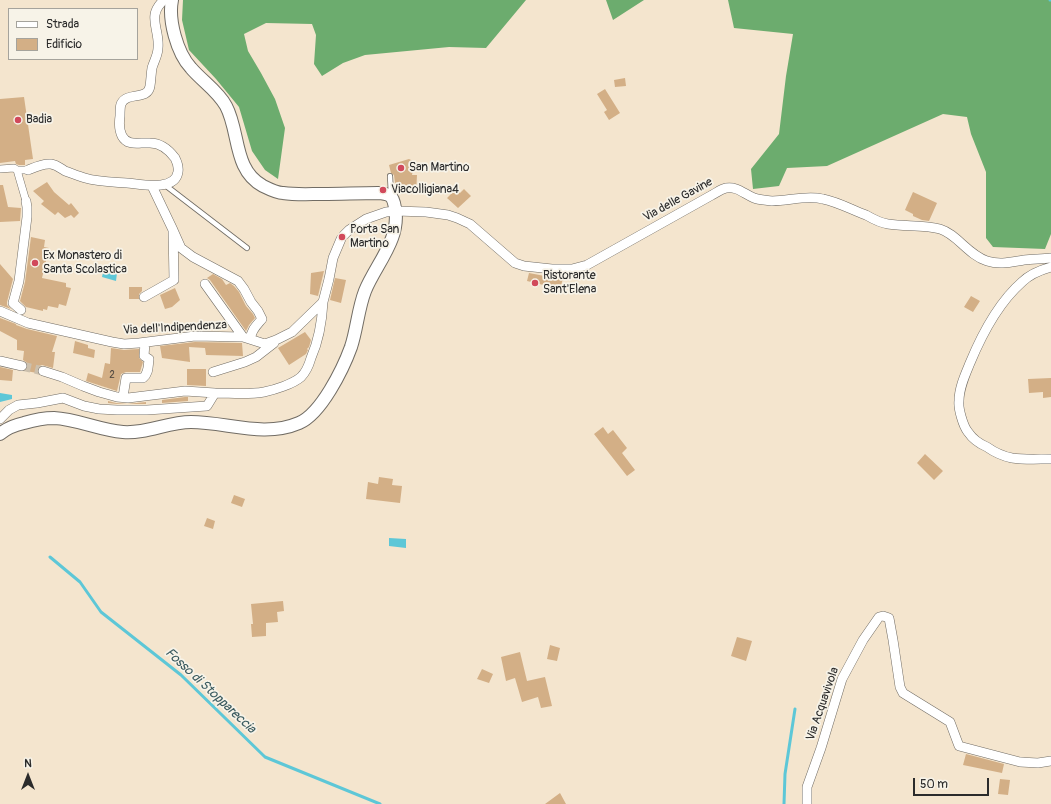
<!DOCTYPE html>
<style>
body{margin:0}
#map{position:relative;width:1051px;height:804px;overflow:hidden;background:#f4e5ce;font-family:Pangolin,sans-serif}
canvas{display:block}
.legend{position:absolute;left:8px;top:8px;width:130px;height:52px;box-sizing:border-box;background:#f7f3e8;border:1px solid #a5a39c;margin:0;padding:5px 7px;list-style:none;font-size:12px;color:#2b2b2b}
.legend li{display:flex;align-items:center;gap:8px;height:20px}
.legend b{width:20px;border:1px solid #a5a39c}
.north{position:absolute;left:8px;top:756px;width:40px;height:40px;-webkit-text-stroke:3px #f7f3e8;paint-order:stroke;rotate:0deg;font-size:11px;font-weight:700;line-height:16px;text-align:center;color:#2b2b2b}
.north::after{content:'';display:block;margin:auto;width:14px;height:18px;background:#2b2b2b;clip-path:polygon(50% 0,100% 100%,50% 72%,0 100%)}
.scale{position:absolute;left:913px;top:778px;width:76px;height:18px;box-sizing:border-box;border:2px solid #2b2b2b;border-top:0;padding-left:5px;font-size:12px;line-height:14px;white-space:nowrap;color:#2b2b2b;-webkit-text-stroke:3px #f7f3e8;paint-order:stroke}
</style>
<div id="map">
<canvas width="1051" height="804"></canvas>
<ul class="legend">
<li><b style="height:5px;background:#fff"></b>Strada</li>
<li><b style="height:11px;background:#d3af86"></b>Edificio</li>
</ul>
<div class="north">N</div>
<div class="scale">50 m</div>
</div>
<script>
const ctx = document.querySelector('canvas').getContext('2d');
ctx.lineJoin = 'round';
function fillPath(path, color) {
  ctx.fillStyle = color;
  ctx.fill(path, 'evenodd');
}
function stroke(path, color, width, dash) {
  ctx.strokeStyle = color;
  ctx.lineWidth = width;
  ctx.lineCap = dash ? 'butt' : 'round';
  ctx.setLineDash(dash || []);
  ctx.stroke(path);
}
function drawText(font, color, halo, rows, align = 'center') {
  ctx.font = font + ' Pangolin,sans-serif';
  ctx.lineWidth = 3.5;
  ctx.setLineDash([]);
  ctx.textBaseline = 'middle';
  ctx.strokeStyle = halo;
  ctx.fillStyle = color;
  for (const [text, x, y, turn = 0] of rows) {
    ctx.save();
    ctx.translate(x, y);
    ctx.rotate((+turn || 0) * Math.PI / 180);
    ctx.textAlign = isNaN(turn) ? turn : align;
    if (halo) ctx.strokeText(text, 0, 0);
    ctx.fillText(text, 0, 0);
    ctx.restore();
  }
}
const forest = new Path2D(`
 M183 0H526L486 48 449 47 365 55 343 63 322 76 314 64 316 35 312 24 266 23 244 34 248 51 261 73 275 99 285 128 278 179 265 170 252 151 239 107 216 79 189 50 182 20Z
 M606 0H644L613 20Z
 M728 0H1051V234L1045 249 993 247 986 238V172L971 134 967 117 943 114 827 166 787 168 779 186 753 189 751 169 779 134 786 76 793 34 734 28Z`);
const water = new Path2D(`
 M104 268 117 273 116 281 102 277Z
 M0 393 12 395V399L0 402Z
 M389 538 406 539V548L389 546Z`);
const stream = new Path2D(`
 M1050 0H1051
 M50 557 80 582 101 612 181 675 265 757 380 804
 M784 804 785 774 795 709`);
const building = new Path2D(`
 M625 78 626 86 615 87 614 80Z
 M605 89 620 113 609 120 604 112 607 110 597 94Z
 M24 97 33 159 25 160V165H19L16 164 15 161 0 163V99Z
 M409 159 413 161 414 164 412 175H417L416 194 398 193 395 190V183L394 175 391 173 389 165Z
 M47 182 54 192 69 205 71 203 79 213 74 218 71 215 65 218 58 212 55 215 41 204 44 201 33 191Z
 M0 185H3L8 207 21 208 20 221 0 222Z
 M456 189 460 193 464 189 471 196 458 208 447 198Z
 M913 192 937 203 929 221 922 220 913 216V214L905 210Z
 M31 237 45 240 44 247 49 248 42 278 66 283V287L71 288 66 306 59 304 58 308 48 306 47 310 43 309V311L26 307 20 301 25 282Z
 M0 264 13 279 7 302V305L11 309 0 305Z
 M324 271 318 296 310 294 311 273Z
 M529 273 555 278 556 275H564L560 289 527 281Z
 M213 274 222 279 226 285 230 283 234 286 239 292 246 306 253 314 255 318 249 325 246 331 210 280 207 278Z
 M335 278 346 280 341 303 330 300Z
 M129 287H142V291L139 294V299H129Z
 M175 288 180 300 172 307 165 309 160 295Z
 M971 296 980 301 973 312 964 307Z
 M0 318 16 324V325L27 329 57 336 52 352H55L53 368 42 365 39 366 37 369V373L26 371 28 368V365L26 362 23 360 24 351 17 350V340L0 331Z
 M305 332 311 340 309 347 307 349 308 350 306 354 289 365 278 348Z
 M75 341 88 345V348L95 350 94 358 73 353Z
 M195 342 242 343 243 356 206 355 205 348 189 347 190 362 162 358 160 346Z
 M111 348 124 350 139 349V358L143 362 140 372H126L121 374 117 391 86 381 88 373 102 378 105 363 110 364Z
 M0 367 13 370 12 381 0 380Z
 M187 369H206V386L187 385Z
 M1051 378V397L1043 398V392L1029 393 1028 379Z
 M185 397H188V401L162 403V400Z
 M108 401 116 403 127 404 146 402V404H117L108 403Z
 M603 427 608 434 613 430 627 448 622 453 635 470 627 476 594 434Z
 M925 454 943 471 934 480 917 463Z
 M379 477 393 479 392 485 402 486 400 503 366 499 368 482 378 484Z
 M234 495 245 499 242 507 231 503Z
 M207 518 215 521 213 529 204 526Z
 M283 601 284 611 277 612 278 622 266 623V636L252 637 251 624H253L251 604Z
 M737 637 752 641 746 661 731 656Z
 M550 645 560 648 557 661 547 659Z
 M520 652 527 681 545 677 552 706 541 708 538 697 522 702 515 678 506 681 501 657Z
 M482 669 493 674 489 683 477 679Z
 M966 754 1004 764 1002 773 963 765Z
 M1000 779 1010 780 1008 795 998 794Z
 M560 793 566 804H545Z`);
const minorTunnel = new Path2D(`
 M22 366 43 371`);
const service = new Path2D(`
 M390 176 391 194
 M165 185 247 248`);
const pedestrian = new Path2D(`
 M0 169 14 168 17 170H28
 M17 170 26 201`);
const minor = new Path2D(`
 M28 170C35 167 43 163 51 164 57 165 60 168 65 171 71 173 78 176 85 178 98 182 113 182 127 183 140 184 175 192 178 172 179 167 177 162 175 158 169 150 160 143 150 143 140 142 128 147 122 136 119 130 119 123 120 116 120 112 120 107 121 104 127 91 148 101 150 86 151 80 151 74 152 68 154 61 158 55 158 48 160 29 146 16 164 0
 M173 230 181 248 193 257 238 281 244 289 251 302 258 311 262 319C257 325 250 331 251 339
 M344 235 349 230 366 219 386 212 396 211 426 212 448 215 457 218 470 224 515 263 524 266 552 269H572L587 265 712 195C716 193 721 189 726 188 737 186 744 194 754 198 759 200 766 200 772 201 789 201 806 195 823 199 838 202 852 210 866 215 873 219 880 223 888 224 905 227 923 224 940 229 957 234 968 255 987 261 1000 265 1011 262 1024 260 1033 259 1042 259 1051 258
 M1051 267C1040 270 1030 274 1022 282 998 303 982 334 970 363 965 375 959 388 959 401 958 408 963 426 968 432 972 438 980 444 987 447 994 452 1002 456 1012 458 1024 460 1038 459 1051 459
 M205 284 243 337
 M144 297 174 280 173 230 152 186
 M21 310 13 303 19 281 27 217V207L26 201
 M0 311 28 323 112 342 124 344 139 343 195 336 243 337 265 344 276 340 292 332 323 302 329 279 333 258 341 239
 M0 361 22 366
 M43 371 62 377 83 386 99 392 117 397 128 398 185 391 215 393
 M213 372 245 362 256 357 274 343
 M123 397 126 378H143C149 373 148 366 149 359L144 356 145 343
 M0 419 9 410 18 405 37 403 63 398 84 406 99 409 117 410H147L207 406 215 393C231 393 248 395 264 392 274 390 293 384 301 377 306 372 309 365 311 358 319 340 322 322 323 302
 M807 804V787L821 748 842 679 863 640 879 617 883 616 889 618 893 640 900 687 903 693 950 722 959 746 1020 762 1038 763 1051 761`);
const tertiary = new Path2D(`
 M0 434C7 428 15 425 24 423 34 420 44 418 54 418 77 419 99 430 123 432 146 434 168 422 191 422 227 422 264 438 299 423 321 414 343 369 351 347 357 329 358 309 365 291 376 264 401 239 395 208 393 195 390 194 378 193 359 193 341 194 323 194 310 194 296 195 283 193 277 193 269 189 263 186 233 170 240 132 226 106 218 91 202 81 191 68 177 53 168 20 172 0`);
const markers = [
 [18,120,4,"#d1495b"],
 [401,168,4,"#d1495b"],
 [383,190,4,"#d1495b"],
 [342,237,4,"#d1495b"],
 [35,263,4,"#d1495b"],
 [535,283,4,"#d1495b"]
];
const numberNames = [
 ["2",112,375]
];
const poiNames = [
 ["Badia",26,120],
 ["San Martino",409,168],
 ["Viacolligiana4",391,190],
 ["Porta San",350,230],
 ["Martino",350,244],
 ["Ex Monastero di",43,256],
 ["Santa Scolastica",43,270],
 ["Ristorante",543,276],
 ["Sant'Elena",543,290]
];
const streetNames = [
 ["Via delle Gavine",678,200,-29],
 ["Via dell'Indipendenza",175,328,-3],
 ["Via Acquavivola",823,704,-71]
];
const waterNames = [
 ["Fosso di Stoppareccia",210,691,43]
];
fillPath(forest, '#6cac6e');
fillPath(water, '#5dc7d7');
stroke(stream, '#5dc7d7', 3);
fillPath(building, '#d3af86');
stroke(minorTunnel, '#ccc0ad', 9, [9, 4.5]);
stroke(service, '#716c64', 6);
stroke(pedestrian, '#716c64', 8);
stroke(minor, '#716c64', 10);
stroke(tertiary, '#716c64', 14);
stroke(service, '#fff', 4.5);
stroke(pedestrian, '#fff', 7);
stroke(minor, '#fff', 9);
stroke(tertiary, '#fff', 12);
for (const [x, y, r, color] of markers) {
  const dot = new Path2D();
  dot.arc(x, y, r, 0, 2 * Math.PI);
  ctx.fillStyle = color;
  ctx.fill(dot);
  stroke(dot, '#f7f3e8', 1.5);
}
drawText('10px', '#554c42', null, numberNames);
drawText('12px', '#2b2b2b', '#f7f3e8', poiNames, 'left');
drawText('12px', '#2b2b2b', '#f7f3e8', streetNames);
drawText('italic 13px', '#3a5a5f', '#f7f3e8', waterNames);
</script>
